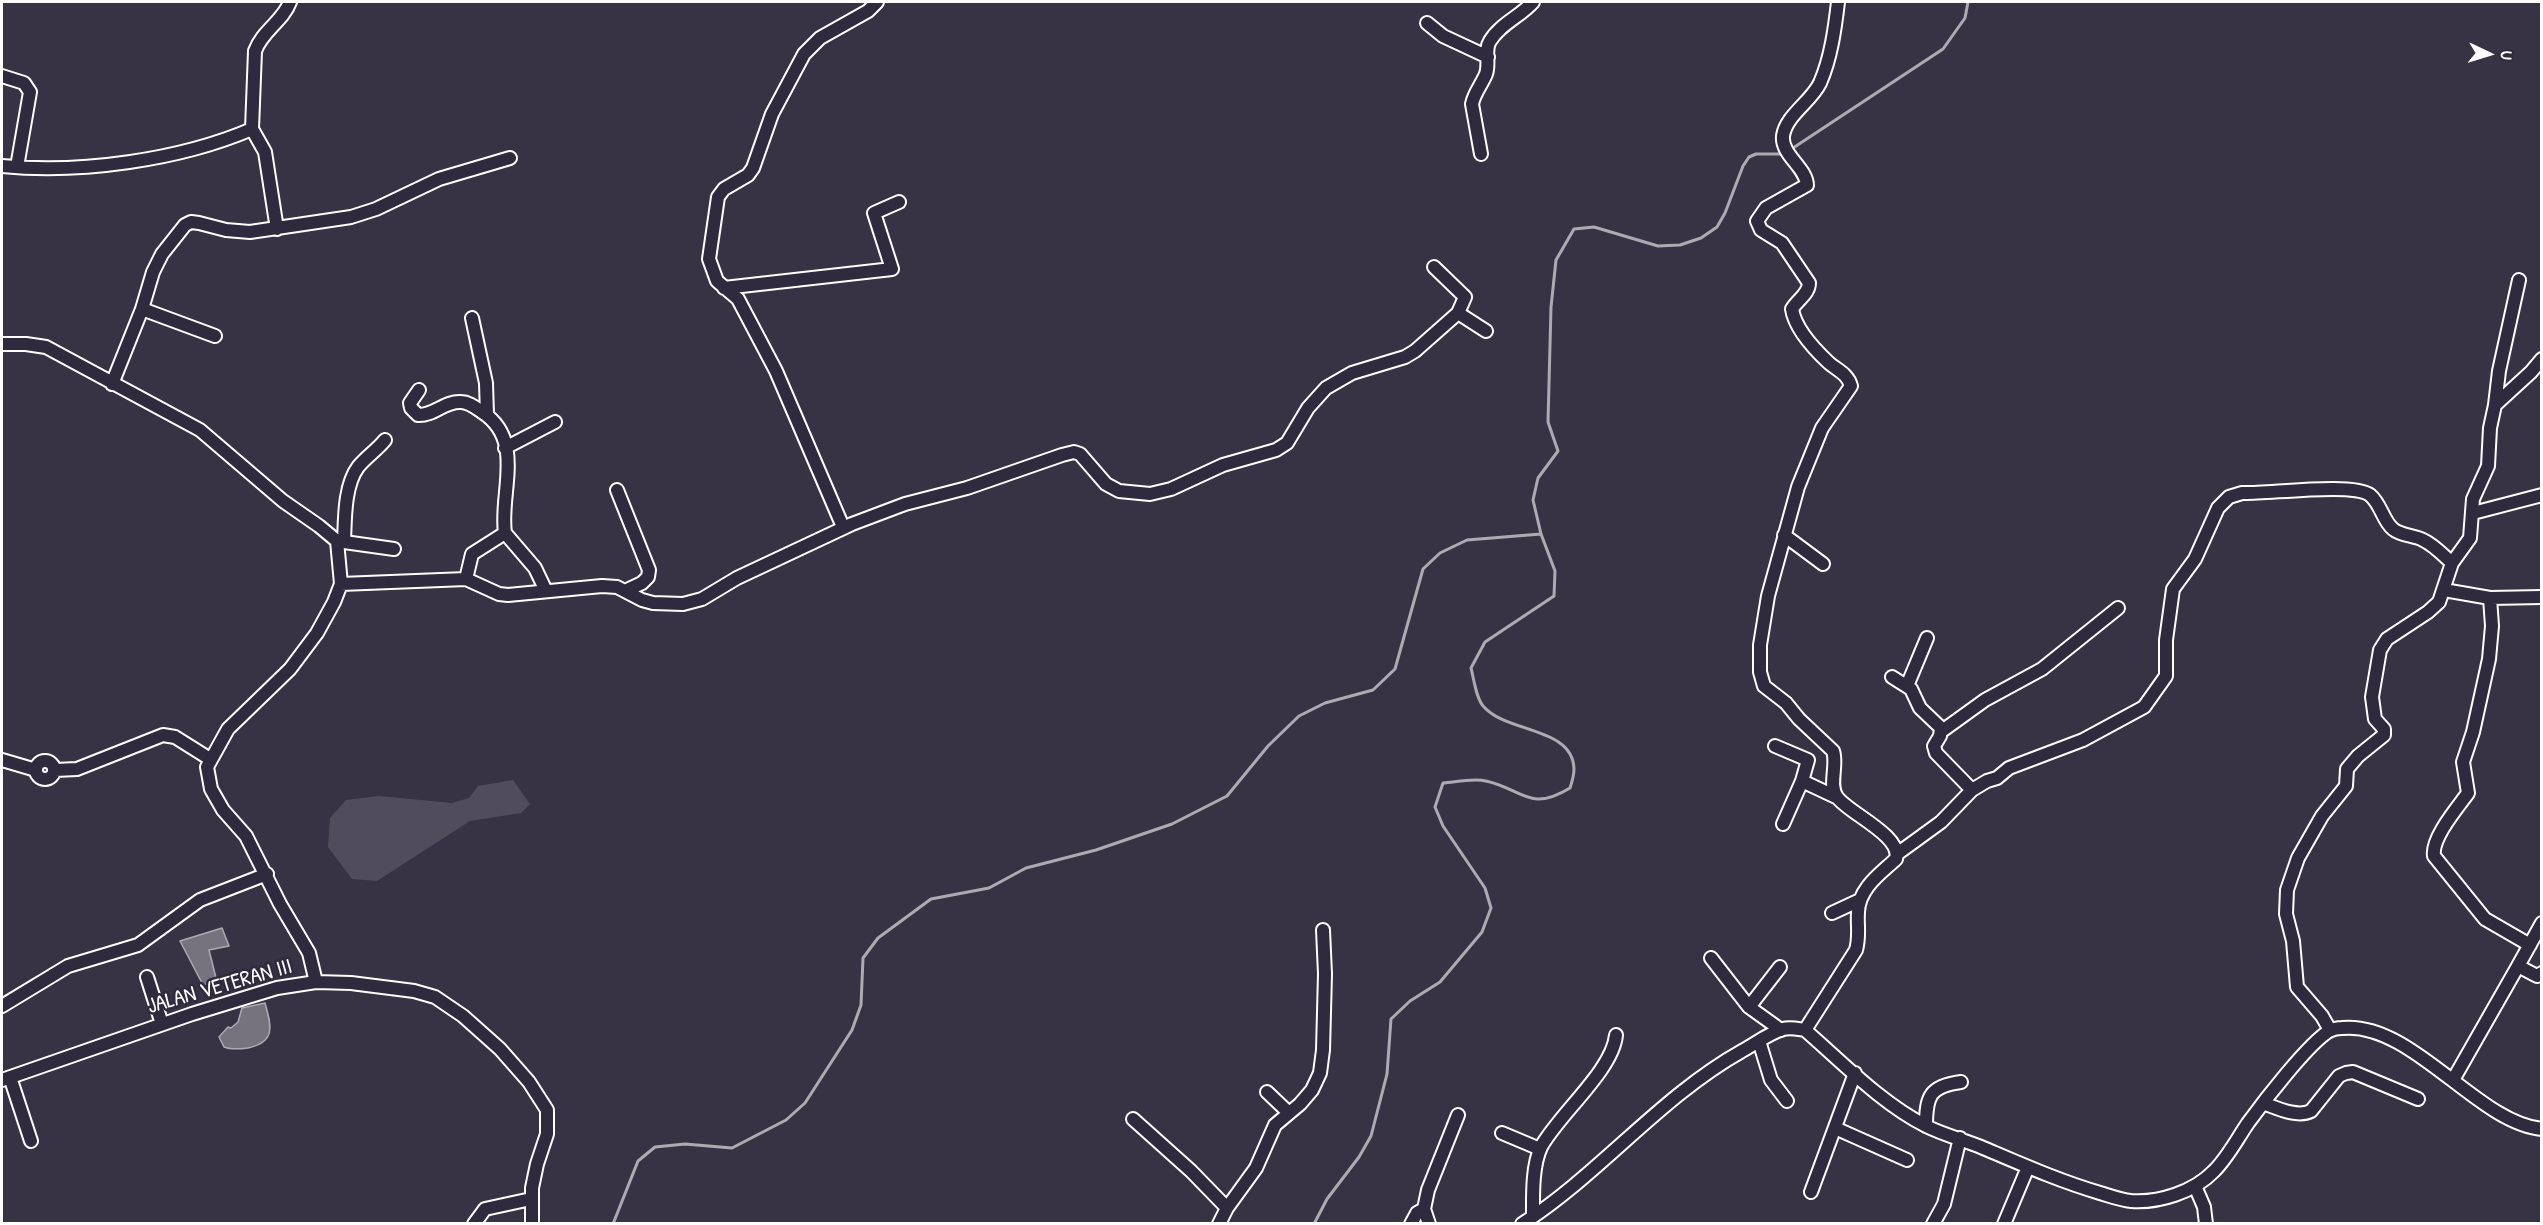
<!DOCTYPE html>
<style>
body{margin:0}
#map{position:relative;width:2543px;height:1225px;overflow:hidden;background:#373345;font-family:"Patrick Hand",sans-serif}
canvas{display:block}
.frame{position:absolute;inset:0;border:3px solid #fff;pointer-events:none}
.north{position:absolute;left:2459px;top:24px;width:60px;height:60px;-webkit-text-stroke:4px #2f2a3d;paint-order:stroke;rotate:94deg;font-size:16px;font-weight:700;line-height:24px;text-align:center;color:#fff}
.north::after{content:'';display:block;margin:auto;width:21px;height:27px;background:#fff;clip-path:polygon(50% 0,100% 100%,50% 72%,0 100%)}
</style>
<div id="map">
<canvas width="2543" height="1225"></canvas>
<div class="frame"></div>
<div class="north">U</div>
</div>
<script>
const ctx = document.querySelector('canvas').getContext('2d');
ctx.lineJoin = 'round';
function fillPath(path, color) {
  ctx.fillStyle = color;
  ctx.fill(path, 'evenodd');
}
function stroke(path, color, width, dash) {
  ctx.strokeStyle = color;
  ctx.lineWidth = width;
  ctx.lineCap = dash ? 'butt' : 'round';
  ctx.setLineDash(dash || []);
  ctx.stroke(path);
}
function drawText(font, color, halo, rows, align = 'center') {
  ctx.font = font + ' "Patrick Hand",sans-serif';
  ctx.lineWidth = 5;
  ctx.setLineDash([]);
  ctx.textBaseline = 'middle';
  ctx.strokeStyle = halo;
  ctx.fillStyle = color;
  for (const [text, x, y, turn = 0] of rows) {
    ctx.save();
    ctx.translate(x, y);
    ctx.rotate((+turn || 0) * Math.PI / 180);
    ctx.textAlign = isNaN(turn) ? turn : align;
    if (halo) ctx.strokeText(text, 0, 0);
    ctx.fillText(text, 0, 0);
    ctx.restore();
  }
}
const green = new Path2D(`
 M513 780 530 804 521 813 470 821 377 881 352 879 328 847 330 818 346 800 379 796 452 803 469 798 478 786Z`);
const water = new Path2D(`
 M222 928 229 946 209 950 217 982 203 985 180 941Z
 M265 1003C271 1025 277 1042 248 1048 240 1049 231 1050 224 1047L219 1037 228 1027 231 1028 238 1022 242 1008Z`);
const stream = new Path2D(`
 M1790 150 1943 49 1965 18 1968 2
 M613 1224 638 1161 655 1147 685 1144 732 1148 786 1120 805 1103 852 1030 861 1005 863 958 878 938 931 899 989 888 1026 868 1096 850 1172 824 1227 796 1268 746 1299 716 1325 703 1373 690 1395 669 1423 569 1440 553 1467 540 1541 534
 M1314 1224 1327 1199 1359 1157 1371 1136 1387 1074 1391 1019 1410 1001 1440 982 1482 932 1491 908 1485 888 1443 826 1435 807 1443 783C1456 782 1473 778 1486 781 1523 789 1529 813 1570 788 1572 782 1574 775 1574 769 1573 727 1507 733 1484 707 1476 699 1474 679 1471 668L1485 642 1554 596 1555 571 1541 534 1533 500 1538 478 1558 451 1548 422 1551 307 1556 260 1574 229 1594 227 1658 246 1680 245 1701 238 1717 227 1725 213 1743 166 1749 157 1756 154H1784`);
const minor = new Path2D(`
 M1427 23 1443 36 1488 57
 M2 76 24 83 30 92 17 167
 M252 129 265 152 277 229
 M1481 154 1472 104C1474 93 1482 84 1486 74 1490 63 1484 50 1490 41 1500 24 1521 16 1533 2
 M2 166C79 174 180 160 252 129L255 51C262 31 283 21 290 2
 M724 288 892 269 874 213 899 202
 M142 309 215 336
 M1458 313 1486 331
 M472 318 486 383 487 415
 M2 344H26L46 347 200 430 283 501 319 526 337 541 341 584 334 602 317 633 290 669 228 729 207 767 211 789 223 810 246 836 280 904 309 953 316 982
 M112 384 142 309 153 272 162 254 185 225 191 222 199 223 226 230 250 232 351 217 376 209 439 179 510 158
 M419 390 410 403 411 408 418 415C434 416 444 401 461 402 469 402 476 408 482 412 526 440 499 494 505 533L472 554 466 579
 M2495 405 2499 371 2519 280
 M505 448 555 422
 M617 490 649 570 648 577 642 583 625 591
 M2473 513 2542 495
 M843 527 776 371 738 299 717 281 709 259 718 197 724 189 748 175 753 168 772 114 804 54 820 38 868 11 877 2
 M505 533 535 568 546 591
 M1784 535 1823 564
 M337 541 394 549
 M344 542C345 520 344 486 358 467 366 457 377 450 385 440
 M341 584 466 579 499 594 508 595 602 586 617 587 642 600 653 603 683 604 702 599 737 578 852 524 905 504 967 488 1062 455 1074 452 1080 454 1106 484 1119 491 1150 494 1171 489 1223 465 1276 450 1287 443 1308 408 1326 388 1352 373 1405 357 1415 351 1458 313 1465 297 1434 267
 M2444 590 2490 598 2492 626 2489 659 2473 732 2463 762 2468 793C2458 807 2431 838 2434 856L2485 919 2530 945
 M2490 598 2542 597
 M1892 677 1911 689 1920 708 1941 728 1940 736 1934 746 1936 753 1972 790
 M1907 686 1927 638
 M1942 731 1985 700 2042 669 2118 608
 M1775 746 1808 760 1802 781
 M2 760 36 770
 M36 770a9 9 0 1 1 18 0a9 9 0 1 1-18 0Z
 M55 770 77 769 163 735 175 737 210 759
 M1783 824 1802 781 1836 797
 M1897 854 1941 822 1972 790 1987 781 1997 778 2009 768 2083 740 2144 707 2166 676V640L2173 589 2195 559 2218 508 2229 497 2242 493C2267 494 2354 482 2370 495 2381 504 2383 521 2393 529 2401 536 2414 535 2423 540 2434 545 2443 555 2452 563
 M1832 913 1860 900
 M1711 958 1749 1007 1781 1030
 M2518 966 2542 923
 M147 977 162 1024
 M2 1006 68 966 138 945 200 900 267 874
 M1749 1007 1780 967
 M1805 1030 1856 950C1860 936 1857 926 1858 912 1859 888 1880 874 1896 859 1903 836 1848 813 1837 797 1828 785 1838 765 1833 751L1799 719 1786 703 1764 686 1760 672V645L1768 596 1798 487 1822 428 1851 386C1848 374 1837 370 1829 363 1814 349 1795 329 1792 309 1797 300 1809 294 1809 283L1782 243 1761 230 1757 221 1766 208 1807 185C1806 167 1781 155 1783 136 1786 115 1811 102 1820 83 1831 58 1835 28 1838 2
 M2330 1030 2322 1016 2297 987 2293 941 2286 914 2287 890 2298 858 2322 816 2346 786 2347 769 2358 756 2384 735V729L2375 719 2372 697 2380 650 2387 639 2428 612 2439 602 2452 563 2470 538 2473 499 2488 466 2490 428 2495 405 2531 372 2542 359
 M1759 1041 1771 1080 1787 1101
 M10 1077 31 1141
 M2 1080 192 1014 277 988 316 982 351 983 414 991 435 997 463 1016 500 1049 529 1082 547 1110V1134L537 1164 532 1188V1224
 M2453 1080 2518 966 2537 976 2542 973
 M1267 1092 1288 1112
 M2263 1103C2277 1108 2297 1118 2311 1111L2339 1076 2346 1073 2353 1072 2418 1099
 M1133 1119 1191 1171 1227 1208
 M1926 1126C1926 1096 1930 1086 1961 1082
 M1835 1128 1907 1160
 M1502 1133 1540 1149
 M2195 1186 2204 1207 2206 1224
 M1811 1192 1855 1073
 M1533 1216C1533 1196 1532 1166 1541 1147 1559 1114 1613 1070 1616 1035
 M474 1224 485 1209 531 1199
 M1219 1224 1227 1208 1256 1168 1275 1125 1300 1104 1312 1090 1320 1073 1323 1050 1325 974 1323 930
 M1411 1224 1417 1213 1424 1209
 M1429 1224 1424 1209 1428 1190 1458 1115
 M1522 1224C1601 1173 1660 1097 1742 1051 1755 1044 1769 1033 1783 1029 1790 1027 1798 1029 1805 1030 1843 1063 1881 1103 1926 1126 1944 1135 1964 1140 1981 1147 2021 1164 2059 1181 2100 1193 2110 1196 2121 1200 2131 1201 2159 1203 2194 1192 2214 1171 2228 1157 2237 1139 2248 1123 2264 1101 2308 1044 2329 1031 2333 1029 2338 1028 2342 1028 2412 1021 2477 1123 2542 1129
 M1933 1224 1944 1204 1960 1138
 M2004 1224 2028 1167`);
const streetNames = [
 ["JALAN VETERAN III",220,987,-16]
];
fillPath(green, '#514c5c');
fillPath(water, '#76737f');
stroke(water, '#adabb2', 1.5);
stroke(stream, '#adabb2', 3);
stroke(minor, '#fff', 16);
stroke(minor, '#2f2a3d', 12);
drawText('22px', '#fff', '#2f2a3d', streetNames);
</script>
